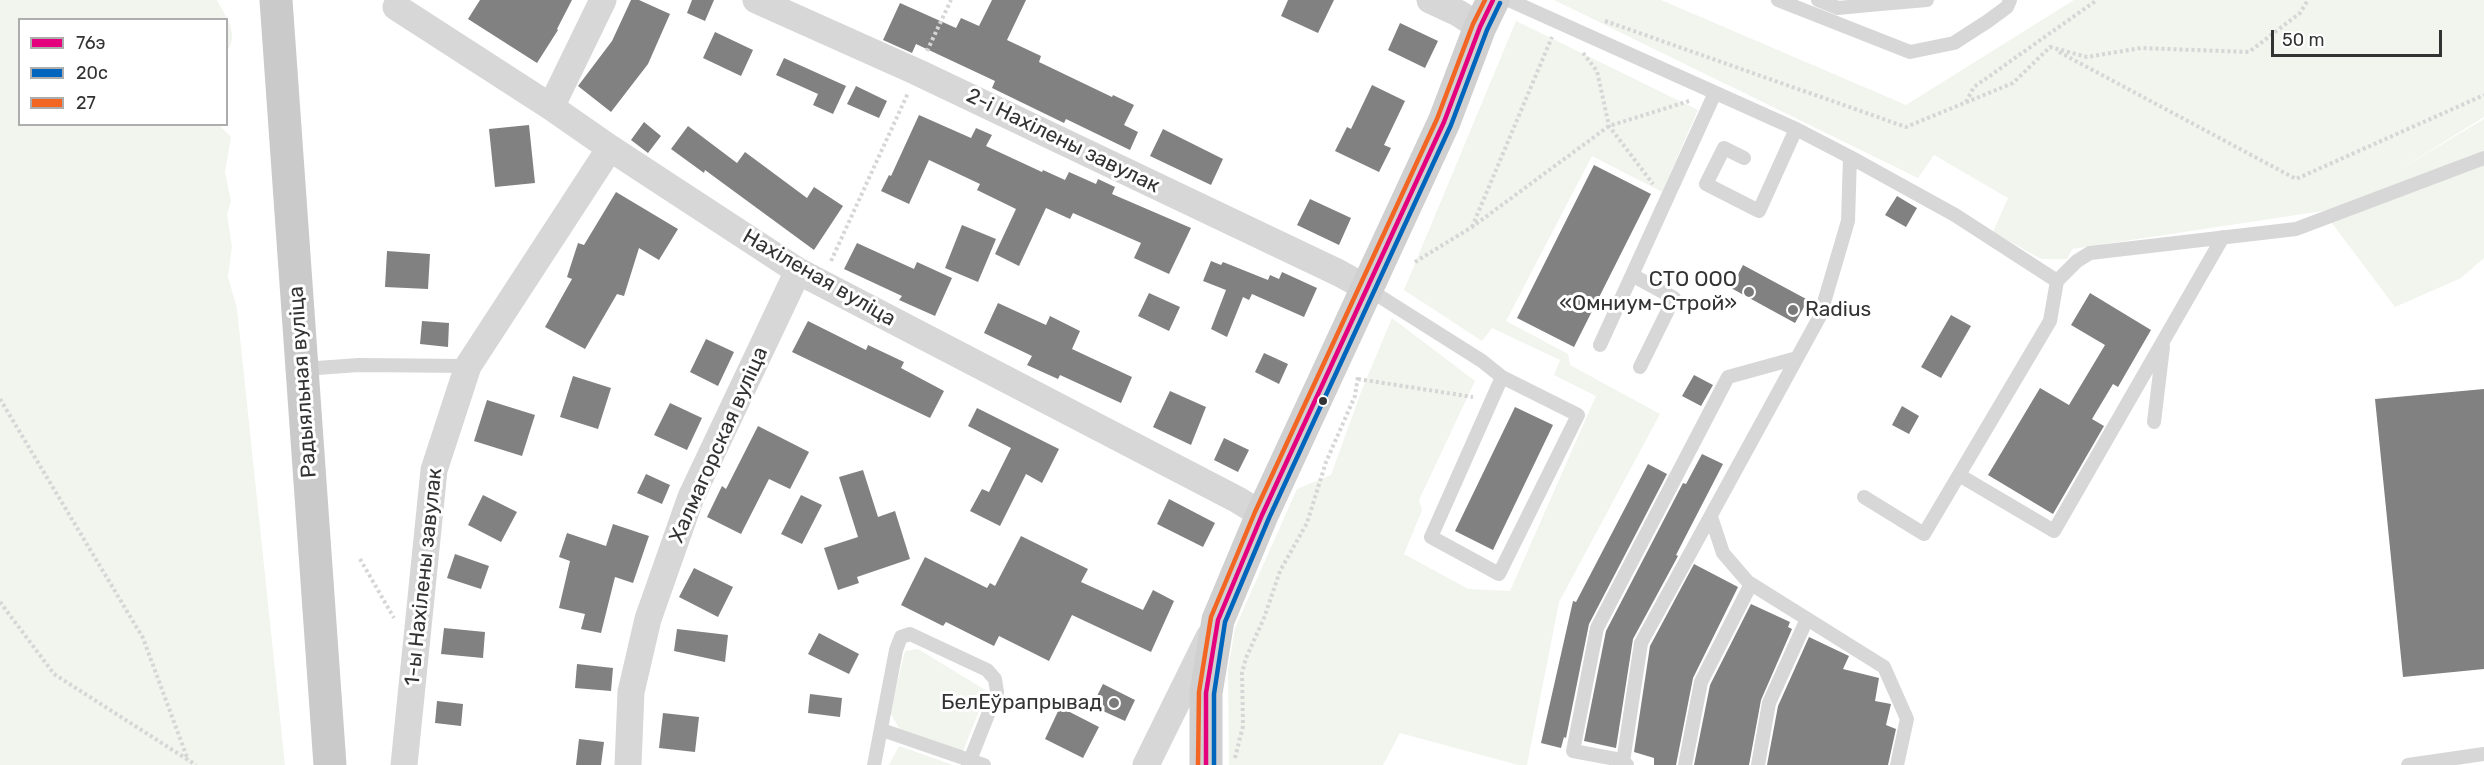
<!DOCTYPE html>
<meta charset="utf-8">
<style>
body{margin:0}
#map{position:relative;width:2484px;height:765px;overflow:hidden;background:#fff;font-family:Rubik,sans-serif}
canvas{display:block}
.legend{position:absolute;left:18px;top:18px;width:210px;height:108px;box-sizing:border-box;background:#fff;border:2px solid #adadad;margin:0;padding:8px 10px;list-style:none;font-size:18px;color:#333}
.legend li{display:flex;align-items:center;gap:12px;height:30px}
.legend b{width:30px;border:2px solid #adadad}
.scale{position:absolute;left:2271px;top:30px;width:171px;height:27px;box-sizing:border-box;border:3px solid #333;border-top:0;padding-left:8px;font-size:18px;line-height:21px;white-space:nowrap;color:#333;-webkit-text-stroke:4px #fff;paint-order:stroke}
</style>
<div id="map">
<canvas width="2484" height="765"></canvas>
<ul class="legend">
<li><b style="height:8px;background:#e5007d"></b>76э</li>
<li><b style="height:8px;background:#0065bd"></b>20с</li>
<li><b style="height:8px;background:#f26522"></b>27</li>
</ul>
<div class="scale">50 m</div>
</div>
<script>
const ctx = document.querySelector('canvas').getContext('2d');
ctx.lineJoin = 'round';
function fillPath(path, color) {
  ctx.fillStyle = color;
  ctx.fill(path, 'evenodd');
}
function stroke(path, color, width, dash) {
  ctx.strokeStyle = color;
  ctx.lineWidth = width;
  ctx.lineCap = dash ? 'butt' : 'round';
  ctx.setLineDash(dash || []);
  ctx.stroke(path);
}
function drawText(font, color, halo, rows, align = 'center') {
  ctx.font = font + ' Rubik,sans-serif';
  ctx.lineWidth = 6;
  ctx.setLineDash([]);
  ctx.textBaseline = 'middle';
  ctx.strokeStyle = halo;
  ctx.fillStyle = color;
  for (const [text, x, y, turn = 0] of rows) {
    ctx.save();
    ctx.translate(x, y);
    ctx.rotate((+turn || 0) * Math.PI / 180);
    ctx.textAlign = isNaN(turn) ? turn : align;
    if (halo) ctx.strokeText(text, 0, 0);
    ctx.fillText(text, 0, 0);
    ctx.restore();
  }
}
const green = new Path2D(`
 M0 0H217C225 16 240 34 227 51L226 20H20V124L219 125 231 137 225 172 231 201 227 214 232 247 228 277 237 309 285 765H0Z
 M1554 0H1661L1906 105 2074 0H2484V117L2397 171 2484 119V258L2461 278 2395 307 2325 214 2329 210 2072 249 2067 259H2041L1993 232 2008 198 1934 155 1918 178Z
 M1516 21 1698 110 1662 192 1592 156 1506 321 1568 354 1570 365 1660 414 1559 602 1527 765H1518L1400 733 1383 765H1229L1228 670 1235 628 1297 489 1331 475 1361 392 1392 318 1475 381 1419 500 1422 510 1404 554 1468 589 1510 591 1596 396 1554 375 1560 360 1492 328 1482 341 1404 290Z
 M918 649 987 691 963 751 900 730 890 712 905 651Z
 M899 746 953 765H889Z`);
const building = new Path2D(`
 M480 0H572L557 29 558 30 537 63 468 19Z
 M631 0H639L670 14 648 64 611 112 578 86 612 41Z
 M692 0H714L705 21 687 13Z
 M992 0H1026L1007 40 1041 56 1039 62 1112 97 1113 95 1134 105 1124 125 1138 132 1130 150 1066 119 1064 123 992 88 995 81 916 44 912 53 883 40 900 3 956 28 961 18 979 26Z
 M1288 0H1334L1318 33 1281 16Z
 M1400 23 1438 41 1425 68 1388 50Z
 M715 32 753 50 741 76 703 58Z
 M784 58 846 86 833 114 813 105 818 94 776 75Z
 M1372 85 1405 101 1384 145 1391 148 1379 172 1335 151 1347 127 1351 129Z
 M856 86 887 101 879 118 847 104Z
 M919 115 971 138 976 128 992 135 986 146 1042 172 1043 170 1065 180 1069 172 1096 184 1098 179 1115 187 1112 194 1191 228 1169 274 1134 258 1141 243 1073 213 1070 219 1046 208 1019 266 995 254 1016 209 977 190 980 184 929 160 909 204 881 191 889 175 891 176Z
 M644 122 661 136 648 153 631 140Z
 M529 125 535 183 495 187 489 129Z
 M688 126 737 163 745 152 807 198 814 187 843 206 814 250 705 170 704 173 671 149Z
 M1163 129 1223 159 1211 185 1150 156Z
 M1594 165 1651 194 1574 347 1517 318Z
 M616 192 678 229 659 260 639 248 624 296 617 294 585 349 545 327 572 279 567 277 578 243 584 245Z
 M1897 196 1917 208 1906 227 1885 215Z
 M1310 199 1351 218 1339 245 1297 225Z
 M962 225 996 239 978 282 945 268Z
 M857 243 914 269 917 262 952 278 935 316 899 300 902 296 844 269Z
 M387 251 430 254 428 289 385 287Z
 M1211 261 1221 265 1223 262 1268 280 1270 275 1279 279 1282 272 1317 288 1304 317 1252 294 1249 300 1243 297 1227 337 1211 329 1226 290 1203 281Z
 M1743 265 1808 300 1795 323 1731 288Z
 M1149 293 1180 307 1169 331 1138 316Z
 M2090 293 2151 330 2118 387 2113 384 2092 419 2104 426 2053 514 1988 475 2040 388 2069 405 2105 345 2071 325Z
 M998 303 1046 325 1050 316 1080 331 1072 349 1132 377 1121 403 1060 375 1058 379 1027 365 1032 356 984 333Z
 M1951 315 1971 326 1941 378 1921 367Z
 M422 321 449 323 448 347 420 344Z
 M808 321 866 350 868 345 904 362 901 368 944 391 930 418 792 352Z
 M706 339 734 352 718 386 690 372Z
 M1264 353 1288 364 1279 384 1255 372Z
 M1694 375 1713 385 1701 406 1682 396Z
 M573 376 611 388 598 429 560 417Z
 M2484 389V669L2403 677 2375 399Z
 M1170 391 1206 407 1191 445 1153 427Z
 M487 400 535 415 522 456 474 441Z
 M670 403 702 418 687 450 654 435Z
 M1902 406 1919 416 1909 434 1892 425Z
 M1515 407 1553 425 1493 550 1455 531Z
 M977 408 1059 449 1042 483 1026 474 1000 526 970 511 982 489 989 492 1011 448 968 426Z
 M758 426 809 452 790 489 769 479 741 534 707 517 722 486 726 489Z
 M1224 438 1249 450 1238 472 1214 460Z
 M1702 454 1723 464 1676 555 1678 556 1633 639 1616 748 1584 741 1606 631 1683 483 1686 484Z
 M1648 464 1667 474 1589 624 1566 738 1564 737 1561 748 1541 743 1573 601 1576 602Z
 M863 470 878 517 895 511 910 559 857 577 859 583 838 590 824 548 858 537 839 477Z
 M646 474 670 485 662 504 637 493Z
 M483 495 517 512 501 542 468 525Z
 M801 495 822 505 802 544 781 534Z
 M1169 499 1215 523 1203 547 1157 524Z
 M613 524 649 536 633 583 615 577 601 633 581 629 585 614 559 608 570 561 559 557 567 533 606 546Z
 M1021 536 1088 569 1081 582 1143 610 1153 590 1174 601 1151 652 1072 615 1049 661 999 636 994 646 946 622 943 626 901 605 925 557 987 588 990 583 995 586Z
 M455 554 489 566 481 589 447 578Z
 M1694 564 1738 587 1693 678 1676 765H1654V758L1634 752 1650 646Z
 M694 568 733 587 718 617 679 597Z
 M1751 604 1790 622 1788 627 1792 629 1761 700 1749 765H1694L1710 685Z
 M444 628 485 632 483 658 441 654Z
 M677 629 728 635 725 662 674 651Z
 M819 633 859 654 849 674 808 654Z
 M1809 637 1849 656 1843 669 1879 678 1875 701 1891 704 1886 725 1896 729 1888 765H1767L1778 706Z
 M577 664 613 668 611 691 575 688Z
 M1103 684 1135 700 1125 721 1092 706Z
 M810 694 842 698 840 717 808 713Z
 M437 701 463 704 461 726 435 723Z
 M1060 707 1099 727 1083 758 1045 739Z
 M663 713 699 717 695 752 659 748Z
 M579 739 604 742 601 765H576Z`);
const path = new Path2D(`
 M1605 21 1906 127 2013 83 2050 47 2087 57 2141 48 2249 52 2300 13 2308 0
 M927 51 951 0
 M2059 52 2296 179 2484 95
 M1583 53 1597 71 1609 126 1653 184
 M1966 102 1974 87 2097 0
 M1472 227 1552 37
 M831 261 908 93
 M1415 262 1472 227 1609 126 1689 101
 M1358 379 1473 397
 M0 399 143 638 188 760
 M360 559 394 618
 M0 602 54 674 196 765
 M1235 758 1243 726 1242 673 1246 658 1264 618 1280 571 1307 523 1326 462 1355 396 1358 376`);
const lane = new Path2D(`
 M1509 0 1796 129 1850 157 1848 221 1820 316 1641 643 1623 762
 M1778 0 1910 52 1954 43 1988 21 2007 7 2010 0
 M1818 0 1838 8 1880 4 1886 0
 M1880 4 1927 0
 M1850 157 1955 215 2057 281
 M1744 158 1724 148 1706 184 1759 211 1796 129
 M1632 275 1674 298 1640 367
 M1368 289 1482 361 1502 377 1578 415 1499 574 1431 537 1502 377
 M1600 345 1715 93
 M303 369 359 365 468 366
 M2154 422 2163 347
 M1959 475 2054 531 2223 237
 M1864 497 1924 534 2050 321 2057 281 2077 261 2090 253 2296 229 2484 158
 M1711 517 1723 553 1748 582 1884 667 1907 719 1897 765
 M882 730 984 765
 M874 765 896 650 901 637 910 634 987 670 995 679 997 692 968 765
 M1627 765 1621 760 1573 751 1597 628 1728 377 1797 358
 M1685 765 1701 682 1751 584
 M1758 765 1769 703 1807 619
 M2408 765 2484 754`);
const street = new Path2D(`
 M756 0 917 72 1339 273 1368 289
 M1430 0 1458 13 1480 27
 M396 7 551 107 610 148 798 271 1238 500 1262 515
 M551 107 603 0
 M404 765 434 470 468 366 610 148
 M628 765 631 692 648 619 691 497 798 271
 M1146 765 1209 637`);
const secondary = new Path2D(`
 M1206 765V693L1218 620 1262 515 1444 122 1480 27 1493 0`);
const primary = new Path2D(`
 M276 0 330 765`);
const bus1 = new Path2D(`
 M1206 765V693L1218 620 1262 515 1444 122 1480 27 1493 0`);
const bus2 = new Path2D(`
 M1214 765V694L1225 622 1269 518 1451 125 1487 30 1500 3`);
const bus3 = new Path2D(`
 M1198 765 1199 692 1211 617 1255 512 1437 119 1473 24 1485 0`);
const markers = [
 [1749,292,6,"#7a7a7a"],
 [1793,310,6,"#7a7a7a"],
 [1323,401,5,"#333"],
 [1114,703,6,"#7a7a7a"]
];
const streetNames = [
 ["2-і Нахілены завулак",1063,141,26],
 ["Нахіленая вуліца",819,278,30],
 ["Радыяльная вуліца",303,382,-94],
 ["Халмагорская вуліца",719,445,-66],
 ["1-ы Нахілены завулак",424,577,-84]
];
const poiNames = [
 ["СТО ООО",1737,280],
 ["«Омниум-Строй»",1737,304],
 ["Radius",1805,310,"left"],
 ["БелЕўрапрывад",1102,703]
];
fillPath(green, '#f1f5ed');
fillPath(building, '#818181');
stroke(path, '#d6d6d6', 4, [3, 3]);
stroke(lane, '#d7d7d7', 14);
stroke(street, '#d7d7d7', 27);
stroke(secondary, '#d0d0d0', 33);
stroke(primary, '#cacaca', 33);
stroke(bus1, '#e5007d', 4.5);
stroke(bus2, '#0065bd', 4.5);
stroke(bus3, '#f26522', 4.5);
for (const [x, y, r, color] of markers) {
  const dot = new Path2D();
  dot.arc(x, y, r, 0, 2 * Math.PI);
  ctx.fillStyle = color;
  ctx.fill(dot);
  stroke(dot, '#fff', 2);
}
drawText('21px', '#333', '#fff', streetNames);
drawText('21px', '#333', '#fff', poiNames, 'right');
</script>
